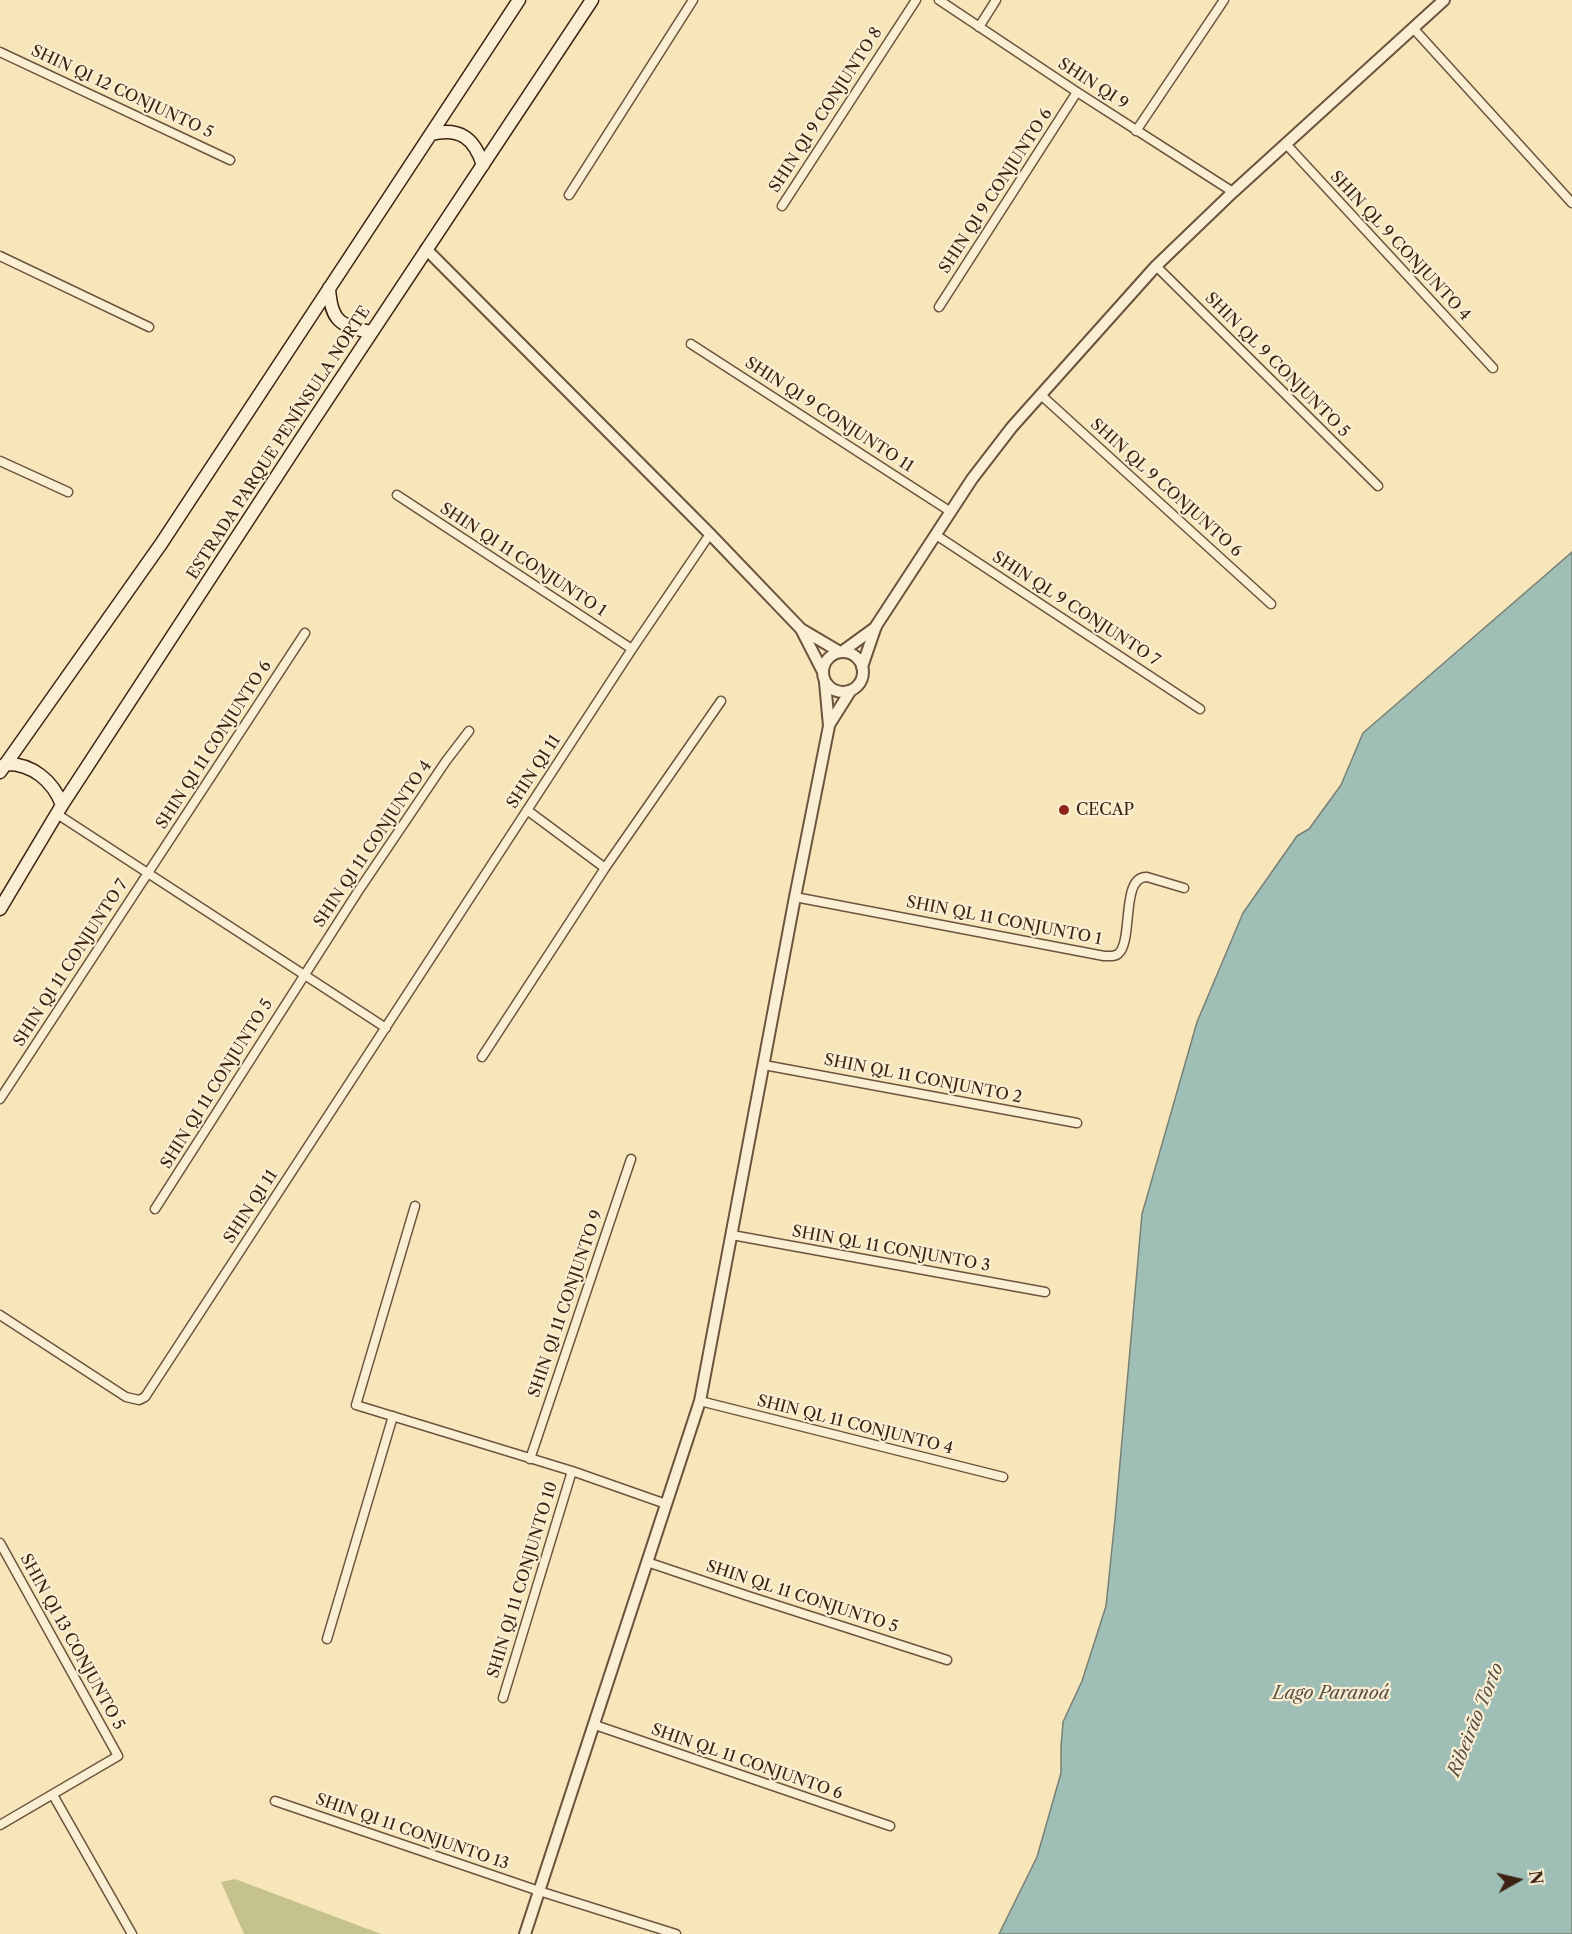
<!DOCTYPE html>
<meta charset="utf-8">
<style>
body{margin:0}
#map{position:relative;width:1572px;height:1934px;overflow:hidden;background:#f8e6bb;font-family:"Libre Caslon Text",serif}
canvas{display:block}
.north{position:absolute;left:1488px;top:1850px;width:60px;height:60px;-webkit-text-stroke:4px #faefd3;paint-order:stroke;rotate:82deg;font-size:16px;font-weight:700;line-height:24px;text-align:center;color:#3d2214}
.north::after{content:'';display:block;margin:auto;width:21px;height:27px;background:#3d2214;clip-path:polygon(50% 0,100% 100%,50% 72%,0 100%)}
</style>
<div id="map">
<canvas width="1572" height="1934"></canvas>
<div class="north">N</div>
</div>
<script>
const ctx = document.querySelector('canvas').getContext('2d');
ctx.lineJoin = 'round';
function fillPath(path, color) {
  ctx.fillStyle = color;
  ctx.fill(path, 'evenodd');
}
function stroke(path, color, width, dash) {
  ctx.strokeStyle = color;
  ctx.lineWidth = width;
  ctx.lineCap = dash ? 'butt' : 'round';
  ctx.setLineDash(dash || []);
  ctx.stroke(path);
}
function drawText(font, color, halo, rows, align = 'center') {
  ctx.font = font + ' "Libre Caslon Text",serif';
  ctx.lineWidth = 4.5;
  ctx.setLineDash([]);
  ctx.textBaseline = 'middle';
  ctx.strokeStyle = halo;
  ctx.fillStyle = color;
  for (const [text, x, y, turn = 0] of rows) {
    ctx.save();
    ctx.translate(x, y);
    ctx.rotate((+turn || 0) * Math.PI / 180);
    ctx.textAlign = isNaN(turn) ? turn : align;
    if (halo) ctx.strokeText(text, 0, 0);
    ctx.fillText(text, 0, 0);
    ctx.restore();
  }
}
const green = new Path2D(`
 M235 1879 381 1934H244L221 1882Z`);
const water = new Path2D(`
 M1572 552V1934H999L1037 1857 1061 1773V1747L1063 1722 1082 1681 1106 1606 1115 1519 1142 1214 1197 1022 1243 913 1297 836 1309 829 1341 785 1363 733Z`);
const minor = new Path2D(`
 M939 0 1077 92 1233 192
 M979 27 996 0
 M1413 28 1572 203
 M0 52 230 160
 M1136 131 1224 0
 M1286 144 1493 368
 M569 195 693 0
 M782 206 916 0
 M0 256 149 327
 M1156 266 1378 486
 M939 307 1077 92
 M691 344 951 512
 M1041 395 1271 604
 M0 461 68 492
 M397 495 632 649
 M936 535 1200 709
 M527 810 605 868
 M57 814 386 1028
 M795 897 1104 956C1109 956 1114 957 1118 954 1134 941 1120 876 1147 877L1184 888
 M482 1057 605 868 721 701
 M764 1065 1077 1123
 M0 1099 305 633
 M415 1206 356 1405 572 1471 666 1504
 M155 1209 357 893 446 761 469 731
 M732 1235 1045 1292
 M0 1315 126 1397 139 1400 145 1397 632 649 710 534
 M700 1401 1003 1477
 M530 1459 631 1159
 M0 1543 118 1756 0 1825
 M647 1562 745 1595 947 1660
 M327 1639 393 1416
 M503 1698 572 1471
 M595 1725 890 1826
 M53 1795 132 1934
 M275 1801 539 1891 676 1934`);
const tertiary = new Path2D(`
 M426 249 710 534 801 629 822 670
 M801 629 840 652
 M843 651 876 627
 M823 672a20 20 0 1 1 40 0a20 20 0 1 1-40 0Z
 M862 667 876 626 972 479 1012 427 1156 266 1233 192 1444 0
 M829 725 851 690
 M525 1934 700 1401 795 897 829 726 825 682`);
const secondary = new Path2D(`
 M431 134C460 127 474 138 483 165
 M329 288C331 321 340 326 371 332
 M5 764C32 763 53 781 62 805
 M0 772 161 544 519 0
 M0 909 62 805 303 436 592 0`);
const markers = [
 [1064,810,6,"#8f2418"]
];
const streetNames = [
 ["SHIN QI 9",1093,84,33],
 ["SHIN QI 12 CONJUNTO 5",122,92,25],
 ["SHIN QI 9 CONJUNTO 8",826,110,-57],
 ["SHIN QI 9 CONJUNTO 6",996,191,-57],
 ["SHIN QL 9 CONJUNTO 4",1400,246,47],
 ["SHIN QL 9 CONJUNTO 5",1277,365,45],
 ["SHIN QI 9 CONJUNTO 11",829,415,33],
 ["ESTRADA PARQUE PENÍNSULA NORTE",279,443,-57],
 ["SHIN QL 9 CONJUNTO 6",1166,488,42],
 ["SHIN QI 11 CONJUNTO 1",523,560,33],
 ["SHIN QL 9 CONJUNTO 7",1076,609,33],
 ["SHIN QI 11 CONJUNTO 6",214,745,-57],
 ["SHIN QI 11",534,772,-57],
 ["SHIN QI 11 CONJUNTO 4",373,844,-56],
 ["SHIN QL 11 CONJUNTO 1",1004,921,11],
 ["SHIN QI 11 CONJUNTO 7",71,963,-57],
 ["SHIN QL 11 CONJUNTO 2",923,1079,11],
 ["SHIN QI 11 CONJUNTO 5",217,1084,-58],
 ["SHIN QI 11",251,1207,-57],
 ["SHIN QL 11 CONJUNTO 3",891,1249,10],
 ["SHIN QI 11 CONJUNTO 9",566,1304,-71],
 ["SHIN QL 11 CONJUNTO 4",855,1425,14],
 ["SHIN QI 11 CONJUNTO 10",523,1580,-73],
 ["SHIN QL 11 CONJUNTO 5",802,1597,18],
 ["SHIN QI 13 CONJUNTO 5",72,1642,61],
 ["SHIN QL 11 CONJUNTO 6",747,1762,19],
 ["SHIN QI 11 CONJUNTO 13",412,1832,19]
];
const poiNames = [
 ["CECAP",1076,810]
];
const waterNames = [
 ["Lago Paranoá",1331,1694],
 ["Ribeirão Torto",1476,1720,-68]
];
fillPath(green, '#c5c38b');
fillPath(water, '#9fbeb6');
stroke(water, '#788075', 1.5);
stroke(minor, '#6c533e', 11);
stroke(tertiary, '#6c533e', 14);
stroke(secondary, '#3d2214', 15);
stroke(minor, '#faefd3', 8);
stroke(tertiary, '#faefd3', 10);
stroke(secondary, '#faefd3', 12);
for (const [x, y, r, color] of markers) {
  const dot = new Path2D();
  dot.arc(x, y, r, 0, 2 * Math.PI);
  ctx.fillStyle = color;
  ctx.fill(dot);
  stroke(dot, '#faefd3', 2);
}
drawText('16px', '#3d2214', '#faefd3', streetNames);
drawText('16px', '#3d2214', '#faefd3', poiNames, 'left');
drawText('italic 18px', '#5a5145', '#faefd3', waterNames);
</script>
